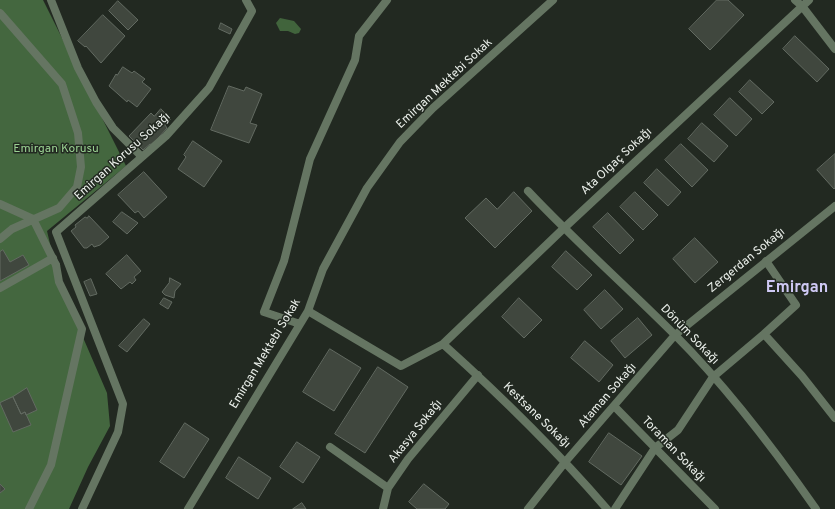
<!DOCTYPE html>
<meta charset="utf-8">
<style>
body{margin:0}
canvas{display:block;background:#222921}
</style>
<canvas width="835" height="509"></canvas>
<script>
const ctx = document.querySelector('canvas').getContext('2d');
ctx.lineJoin = 'round';
function fillPath(path, color) {
  ctx.fillStyle = color;
  ctx.fill(path, 'evenodd');
}
function stroke(path, color, width, dash) {
  ctx.strokeStyle = color;
  ctx.lineWidth = width;
  ctx.lineCap = dash ? 'butt' : 'round';
  ctx.setLineDash(dash || []);
  ctx.stroke(path);
}
function drawText(font, color, halo, rows, align = 'center') {
  ctx.font = font + ' Overpass,sans-serif';
  ctx.lineWidth = 3;
  ctx.setLineDash([]);
  ctx.textBaseline = 'middle';
  ctx.strokeStyle = halo;
  ctx.fillStyle = color;
  for (const [text, x, y, turn = 0] of rows) {
    ctx.save();
    ctx.translate(x, y);
    ctx.rotate((+turn || 0) * Math.PI / 180);
    ctx.textAlign = isNaN(turn) ? turn : align;
    if (halo) ctx.strokeText(text, 0, 0);
    ctx.fillText(text, 0, 0);
    ctx.restore();
  }
}
const forest = new Path2D(`
 M0 0H43L126 166 47 231 59 282 107 393 110 426 88 467 69 509H0Z`);
const water = new Path2D(`
 M280 18 294 21 301 29 299 33 295 34 288 31H280L276 23Z`);
const building = new Path2D(`
 M717 0H728L744 15 710 50 689 29Z
 M118 1 138 20 128 30 109 11Z
 M103 15 125 36 101 63 86 46 85 47 78 41Z
 M221 23 232 29 230 34 219 29Z
 M795 36 829 69 817 82 783 49Z
 M123 67 132 73 134 71 145 79 142 82 151 89 137 107 128 100 127 102 109 86 116 74 117 75Z
 M750 80 774 102 762 114 739 92Z
 M229 86 244 91 246 87 262 94 250 123 257 125 249 143 211 130Z
 M730 98 752 119 736 136 714 115Z
 M161 109 171 119 165 125 167 128 152 145 150 144 143 150 129 136 151 113 154 116Z
 M702 123 728 146 714 162 688 139Z
 M193 141 222 161 204 187 178 169 186 157 184 155Z
 M681 144 708 170 692 187 665 160Z
 M835 154V188L834 189 817 170Z
 M657 169 681 192 668 206 644 183Z
 M144 172 167 197 144 218 138 211 135 213 118 195Z
 M514 192 532 211 495 248 465 218 486 198 497 209Z
 M635 192 658 215 643 230 620 207Z
 M122 212 138 223 127 234 113 222Z
 M608 213 634 240 620 254 593 227Z
 M89 216 109 237 100 245 94 247 92 244 87 248H84L71 231 76 227 75 225 85 217 87 218Z
 M695 238 718 262 695 283 673 259Z
 M3 250 10 262 23 255 29 265 0 281V252Z
 M566 251 592 275 577 290 552 267Z
 M127 255 141 271 134 277 136 280 132 284 130 282 121 289 106 274Z
 M170 278 181 284 175 291 174 298 165 295 162 292 169 283Z
 M91 279 97 294 90 296 84 282Z
 M605 290 623 309 601 329 584 310Z
 M164 298 172 302 168 309 160 304Z
 M519 298 542 320 524 338 502 317Z
 M638 318 652 335 625 358 611 341Z
 M144 319 150 324 127 352 119 346Z
 M585 341 613 365 599 382 571 358Z
 M330 349 361 368 334 411 303 392Z
 M378 367 408 387 365 453 335 434Z
 M27 388 37 410 26 415 25 412 21 414 13 397Z
 M13 397 21 414 25 412 31 425 13 432 0 403Z
 M185 423 209 439 184 478 160 462Z
 M609 433 642 456 621 485 589 462Z
 M297 442 320 457 303 483 280 467Z
 M239 457 271 478 258 499 226 478Z
 M0 484 5 489 0 493Z
 M424 484 449 504 445 509H417L409 502Z
 M302 503 306 509H293Z`);
const lane = new Path2D(`
 M0 13 62 84 78 133 81 167 77 187 59 208 12 229 0 239
 M0 204 33 219 56 265
 M0 288 53 258`);
const street = new Path2D(`
 M51 0 78 68 96 102 113 128 142 157
 M795 0 802 6 835 49
 M528 191C575 241 626 286 675 335 727 387 774 449 816 509
 M766 261 796 305 764 334 802 376 835 418
 M308 311 401 366 443 344 563 229 809 0
 M300 324 264 312 284 261 310 159 355 60 359 36 387 0
 M443 344C501 396 556 450 607 509
 M615 407 715 509
 M330 447 388 488
 M29 509 51 465 82 329 59 282 56 265
 M82 509 118 432 123 404 56 232 166 136 209 88 252 11 246 0
 M188 509 308 311 323 269 367 188 400 142 433 108 553 0
 M383 509 388 488 408 459 478 375
 M528 509 566 461 675 335 835 206
 M615 509 655 448 678 430 713 377 764 334`);
const streetNames = [
 ["Emirgan Mektebi Sokak",445,84,-43],
 ["Emirgan Korusu Sokağı",123,157,-42],
 ["Ata Olgaç Sokağı",617,162,-43],
 ["Zergerdan Sokağı",747,261,-39],
 ["Dönüm Sokağı",689,335,46],
 ["Emirgan Mektebi Sokak",266,354,-59],
 ["Ataman Sokağı",608,396,-49],
 ["Kestsane Sokağı",536,416,44],
 ["Akasya Sokağı",416,432,-51],
 ["Toraman Sokağı",673,450,46]
];
const parkNames = [
 ["Emirgan Korusu",56,150]
];
const districtNames = [
 ["Emirgan",797,289]
];
fillPath(forest, '#44673f');
fillPath(water, '#41643c');
fillPath(building, '#40473e');
stroke(building, '#626a61', 1);
stroke(lane, '#657562', 8);
stroke(street, '#657562', 8);
drawText('12px', '#ebf0eb', '#222921', streetNames);
drawText('12px', '#9ad192', '#222921', parkNames);
drawText('bold 16px', '#cfc9f4', '#222921', districtNames);
</script>
